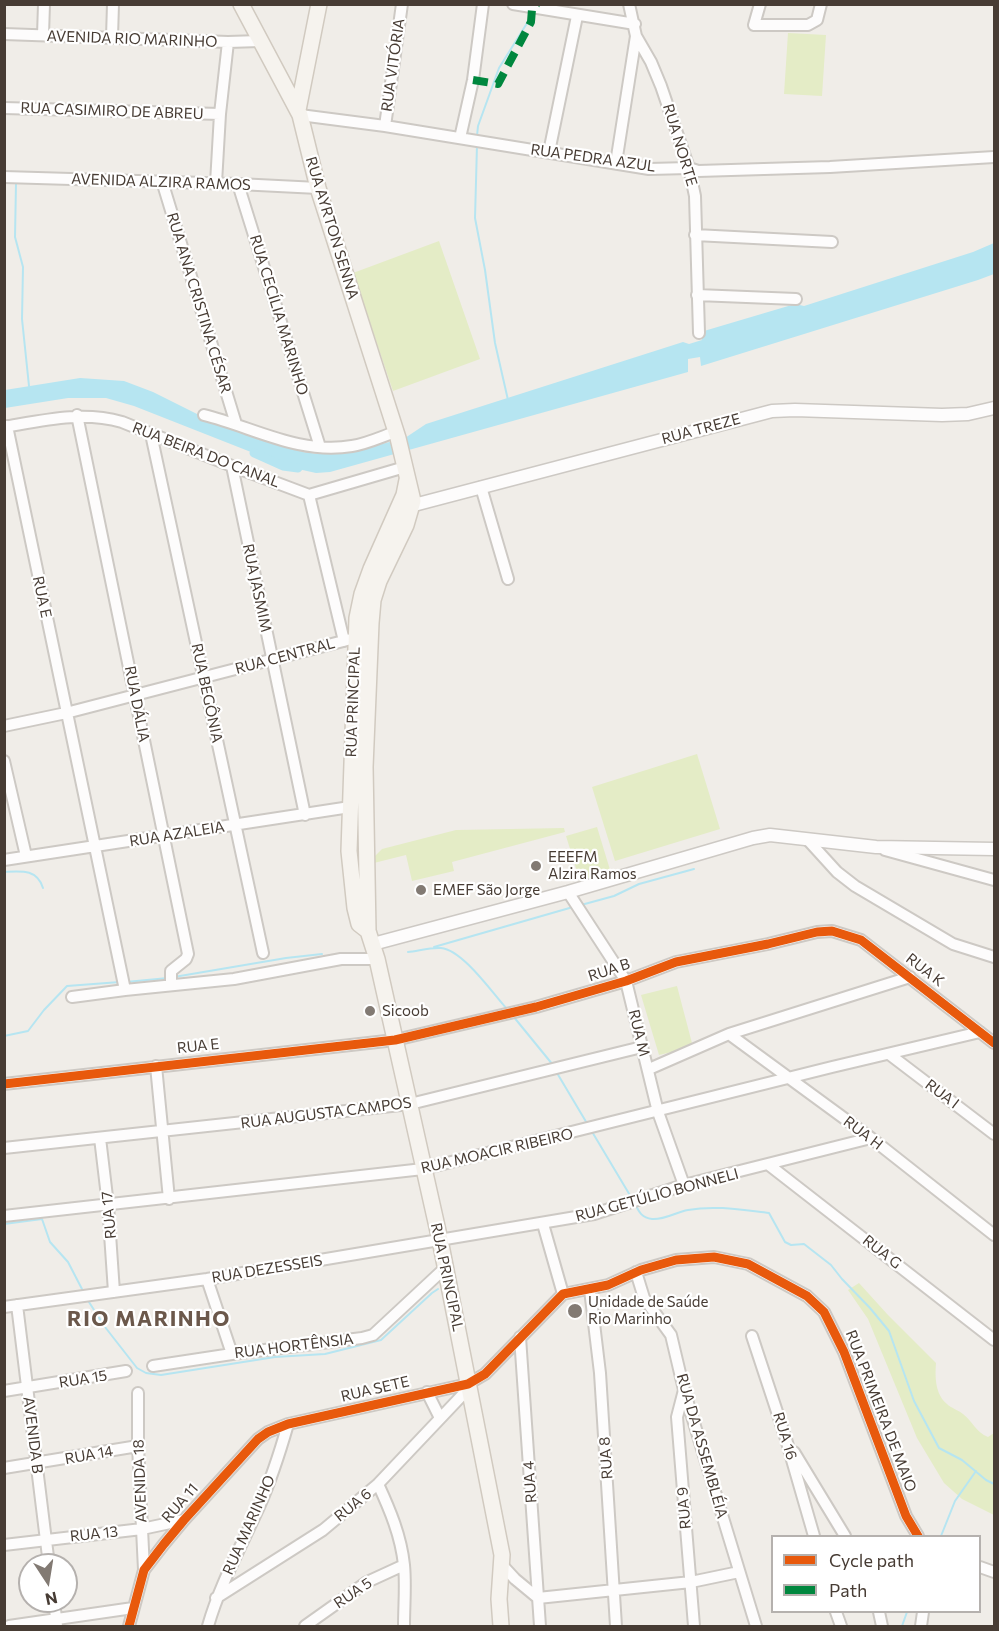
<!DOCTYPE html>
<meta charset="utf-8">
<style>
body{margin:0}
#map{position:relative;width:999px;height:1631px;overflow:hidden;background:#f0ede8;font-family:Commissioner,sans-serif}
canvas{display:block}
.frame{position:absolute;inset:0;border:6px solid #473c34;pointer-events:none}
.legend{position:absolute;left:771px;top:1535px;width:210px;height:78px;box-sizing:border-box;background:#fff;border:2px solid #b5b1ae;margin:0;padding:8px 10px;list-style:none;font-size:18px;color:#473c34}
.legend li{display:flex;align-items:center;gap:12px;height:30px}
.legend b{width:30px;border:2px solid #b5b1ae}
.north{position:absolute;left:18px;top:1553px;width:60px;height:60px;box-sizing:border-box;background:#fff;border:2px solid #b5b1ae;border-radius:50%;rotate:168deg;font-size:16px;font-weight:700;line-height:24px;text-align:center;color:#473c34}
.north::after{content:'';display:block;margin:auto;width:21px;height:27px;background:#827a73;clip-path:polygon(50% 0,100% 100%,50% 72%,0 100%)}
</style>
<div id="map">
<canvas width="999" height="1631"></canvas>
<div class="frame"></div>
<ul class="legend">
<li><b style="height:8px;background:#e8590c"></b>Cycle path</li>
<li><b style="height:8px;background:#00873e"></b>Path</li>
</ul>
<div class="north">N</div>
</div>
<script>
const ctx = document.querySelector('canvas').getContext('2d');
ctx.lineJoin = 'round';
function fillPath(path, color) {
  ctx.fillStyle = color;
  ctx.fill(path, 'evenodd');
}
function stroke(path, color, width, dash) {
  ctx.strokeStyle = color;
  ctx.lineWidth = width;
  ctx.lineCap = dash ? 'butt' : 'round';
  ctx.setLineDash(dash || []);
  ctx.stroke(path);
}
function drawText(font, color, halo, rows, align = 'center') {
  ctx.font = font + ' Commissioner,sans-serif';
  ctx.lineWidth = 4.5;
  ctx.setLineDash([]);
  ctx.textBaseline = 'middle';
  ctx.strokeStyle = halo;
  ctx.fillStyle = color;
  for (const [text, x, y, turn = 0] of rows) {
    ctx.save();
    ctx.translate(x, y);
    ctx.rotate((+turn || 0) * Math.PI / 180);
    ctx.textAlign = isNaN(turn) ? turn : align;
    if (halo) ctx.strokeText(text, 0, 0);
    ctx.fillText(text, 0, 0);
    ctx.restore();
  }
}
const green = new Path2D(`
 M788 33 826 35 822 96 784 94Z
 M439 241 480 359 393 391 353 273Z
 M697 754 720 829 615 861 592 787Z
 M597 827 611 873 580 881 566 836Z
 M564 828 565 832 452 862 454 871 412 881 406 855 370 864 371 860 382 849 456 830Z
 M677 986 693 1047 659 1055 641 995Z
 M859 1283 888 1315 936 1363C935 1377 935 1394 947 1404 951 1408 958 1410 963 1414 973 1422 976 1432 988 1437L994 1433V1515L962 1499 944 1483 917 1438 868 1319 848 1290Z`);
const water = new Path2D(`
 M994 243V274L978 280 701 366 700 357 688 359V372L330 472 316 473 289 467 134 406 106 398H68L5 408V390L80 378 124 381 153 392 199 415 303 452 318 454 347 453 405 438 426 424 683 342 689 344 702 340 699 333 704 331 795 304 804 306 973 252Z`);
const stream = new Path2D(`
 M477 136 478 126 499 68 534 12
 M477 145 475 218 485 270 495 343 508 400
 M16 183 15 237 23 267 22 319 29 386
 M4 872C22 871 37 869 43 888
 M581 905 614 896 639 884 694 869
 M434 947 573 907
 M408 952C418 951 431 947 441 948 463 950 493 994 507 1009
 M174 977 286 958 322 954
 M126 982 168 978
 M513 1016 553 1065
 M4 1036 28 1031 44 1010 67 986 120 982
 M557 1073 588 1125
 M591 1130 631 1197
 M635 1204C639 1212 642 1218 652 1219 665 1220 676 1212 688 1210 715 1205 743 1210 769 1213L785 1242 791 1245 804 1244 831 1265 842 1279 870 1308 889 1331 914 1401 939 1448 962 1460 986 1480 994 1484
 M4 1224 42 1219 50 1242 68 1262 83 1291
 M87 1299 105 1327 137 1368 146 1373 161 1375 275 1357 325 1354 381 1340 432 1293 438 1289
 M941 1536 955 1501 976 1471
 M902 1626 907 1612`);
const canal = new Path2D(`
 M254 453 283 466 298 468`);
const minor = new Path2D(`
 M513 4 635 24
 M760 4 754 25H808L817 20 821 4
 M4 34 228 42 260 41
 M43 35 44 4
 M636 36 651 62 661 86 689 168 695 196 699 333
 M112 37 113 4
 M4 108 220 114
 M300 115 385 126 649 169 689 168 698 171 830 167 994 157
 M385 126 402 4
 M460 138 473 80 483 4
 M549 152 577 16
 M616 163 636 36 629 4
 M4 177 238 184 318 188
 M162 181 236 424
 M216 183 220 114 228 42
 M238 184 320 447
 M695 235 832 242
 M697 295 796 299
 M77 415 188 954 186 959 171 971V985
 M204 415C253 427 299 455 352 446 366 444 381 437 395 432
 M7 426 125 990 234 979 341 959H377
 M4 427C45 420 82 411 122 422L232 466 309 495 405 467
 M151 434 263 953
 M232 466 305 815
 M481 487 508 579
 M309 495 344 641
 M4 726 66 713 355 638
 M4 761 26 856
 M807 839 837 872 855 886 953 944 994 957
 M885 850 994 880
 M4 860 350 807
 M568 892 626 981 658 1112 684 1185
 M72 997 125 990
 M729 1034 871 1138 994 1235
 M889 1054 994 1134
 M156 1066 169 1199
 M649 1069 729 1034 910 977
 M4 1084 395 1040 536 1007 626 981 676 962 768 944 817 932 832 931 861 940 994 1043
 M100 1138 108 1205 114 1292
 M4 1148 410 1104 642 1047
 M769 1165 994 1340
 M4 1216 423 1169 832 1067 980 1032
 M543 1224 563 1294
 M636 1272 644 1298 671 1335 684 1390 756 1626
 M207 1279 232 1354
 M590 1290 600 1373 616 1626
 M17 1305 49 1565
 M4 1307 207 1279 594 1214 684 1185 871 1138
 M752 1336 786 1439 814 1536
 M520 1337 540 1626
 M153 1366 232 1354 362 1338 373 1335 445 1268
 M684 1390 677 1417 694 1626
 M4 1391 126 1371
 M427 1392 440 1418
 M138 1393V1446L144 1570
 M794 1452 845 1536
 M4 1468 138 1446
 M378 1484C390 1510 401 1536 404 1565 406 1585 404 1606 404 1626
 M4 1545 142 1529 184 1520
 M502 1565 515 1579 538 1598 691 1582 739 1572
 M980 1567 994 1572
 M216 1598 323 1530 378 1484 469 1388
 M54 1601 57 1626
 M836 1612 841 1626
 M879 1612 882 1626
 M9 1626 133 1608
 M129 1626 144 1570 164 1544 184 1520 258 1439 268 1432 288 1424 468 1384 485 1374 563 1294 608 1285 641 1270 676 1260 714 1257 748 1264 807 1296 824 1312 844 1352 906 1516 918 1536
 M208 1626C220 1584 241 1547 259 1507 271 1480 280 1452 288 1424
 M305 1626 367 1582 404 1565
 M921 1626 923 1612`);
const tertiary = new Path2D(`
 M406 503 414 505 772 411 795 410 942 415 968 414 994 408
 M373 944 568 892 753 838 770 835 876 847 994 849`);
const secondary = new Path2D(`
 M241 4 300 115 318 188 398 438 413 501 406 525 379 581 373 600 371 623 365 767 368 931 377 959 440 1240 502 1555 499 1599 501 1626
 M298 110 319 4
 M368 931 359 924 355 908 349 851 357 618 362 594 371 569 404 495 407 480`);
const quiet = new Path2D(`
 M473 80 498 84 531 22 532 9 537 4`);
const cycleway = new Path2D(`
 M4 1084 395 1040 536 1007 626 981 676 962 768 944 817 932 832 931 861 940 994 1043
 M129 1626 144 1570 164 1544 184 1520 258 1439 268 1432 288 1424 468 1384 485 1374 563 1294 608 1285 641 1270 676 1260 714 1257 748 1264 807 1296 824 1312 844 1352 906 1516 918 1536`);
const markers = [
 [536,866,6,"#827a73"],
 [421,890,6,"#827a73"],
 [370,1011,6,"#827a73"],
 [575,1311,8,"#827a73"]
];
const streetNames = [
 ["AVENIDA RIO MARINHO",132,39,2],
 ["RUA VITÓRIA",393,65,-82],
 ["RUA CASIMIRO DE ABREU",112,111,2],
 ["RUA NORTE",680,145,73],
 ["RUA PEDRA AZUL",593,158,8],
 ["AVENIDA ALZIRA RAMOS",161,182,2],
 ["RUA AYRTON SENNA",332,228,73],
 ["RUA ANA CRISTINA CÉSAR",199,303,73],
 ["RUA CECÍLIA MARINHO",279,315,73],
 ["RUA TREZE",701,429,-15],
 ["RUA BEIRA DO CANAL",206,455,21],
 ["RUA JASMIM",257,588,78],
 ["RUA E",42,597,78],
 ["RUA CENTRAL",285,656,-15],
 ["RUA BEGÔNIA",207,693,78],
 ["RUA PRINCIPAL",353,702,-88],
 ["RUA DÁLIA",137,704,79],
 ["RUA AZALEIA",177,834,-9],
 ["RUA B",609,970,-18],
 ["RUA K",925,970,38],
 ["RUA M",639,1033,76],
 ["RUA E",198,1046,-6],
 ["RUA I",942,1094,37],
 ["RUA AUGUSTA CAMPOS",326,1113,-7],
 ["RUA H",863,1133,37],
 ["RUA MOACIR RIBEIRO",497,1151,-13],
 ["RUA GETÚLIO BONNELI",657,1195,-15],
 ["RUA 17",109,1215,-95],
 ["RUA G",882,1252,38],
 ["RUA DEZESSEIS",267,1269,-9],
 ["RUA PRINCIPAL",447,1277,78],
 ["RUA HORTÊNSIA",294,1346,-7],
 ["RUA 15",83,1379,-9],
 ["RUA SETE",375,1389,-13],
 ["RUA PRIMEIRA DE MAIO",881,1411,69],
 ["AVENIDA B",33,1435,83],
 ["RUA 16",785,1436,73],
 ["RUA DA ASSEMBLÉIA",702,1446,74],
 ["RUA 14",89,1455,-10],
 ["RUA 8",606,1458,-94],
 ["AVENIDA 18",140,1481,-92],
 ["RUA 4",530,1482,-94],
 ["RUA 11",180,1503,-49],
 ["RUA 6",353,1505,-39],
 ["RUA 9",684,1508,-95],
 ["RUA MARINHO",249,1525,-66],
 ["RUA 13",94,1534,-6],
 ["RUA 5",353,1593,-34]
];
const poiNames = [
 ["EEEFM",548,857],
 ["Alzira Ramos",548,874],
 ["EMEF São Jorge",433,890],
 ["Sicoob",382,1011],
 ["Unidade de Saúde",588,1302],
 ["Rio Marinho",588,1319]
];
const districtNames = [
 ["RIO MARINHO",149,1319]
];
fillPath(green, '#e4ecc6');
fillPath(water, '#b6e5f1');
stroke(stream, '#b6e5f1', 2);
stroke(canal, '#b6e5f1', 9);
stroke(minor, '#cdc9c4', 14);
stroke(tertiary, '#cdc9c4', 15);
stroke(secondary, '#d1cac0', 18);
stroke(minor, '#fdfcfc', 10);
stroke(tertiary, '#fdfcfc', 12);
stroke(secondary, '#f6f3ee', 15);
stroke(quiet, '#00873e', 8, [15, 8]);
stroke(cycleway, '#e8590c', 9);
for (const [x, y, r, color] of markers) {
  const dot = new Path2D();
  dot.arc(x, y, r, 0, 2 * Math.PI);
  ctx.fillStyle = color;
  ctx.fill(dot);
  stroke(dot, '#fff', 2);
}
drawText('15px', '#473c34', '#fff', streetNames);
drawText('15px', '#473c34', '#fff', poiNames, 'left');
ctx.letterSpacing = '1.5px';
drawText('bold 21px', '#6b584b', '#fff', districtNames);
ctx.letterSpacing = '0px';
</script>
